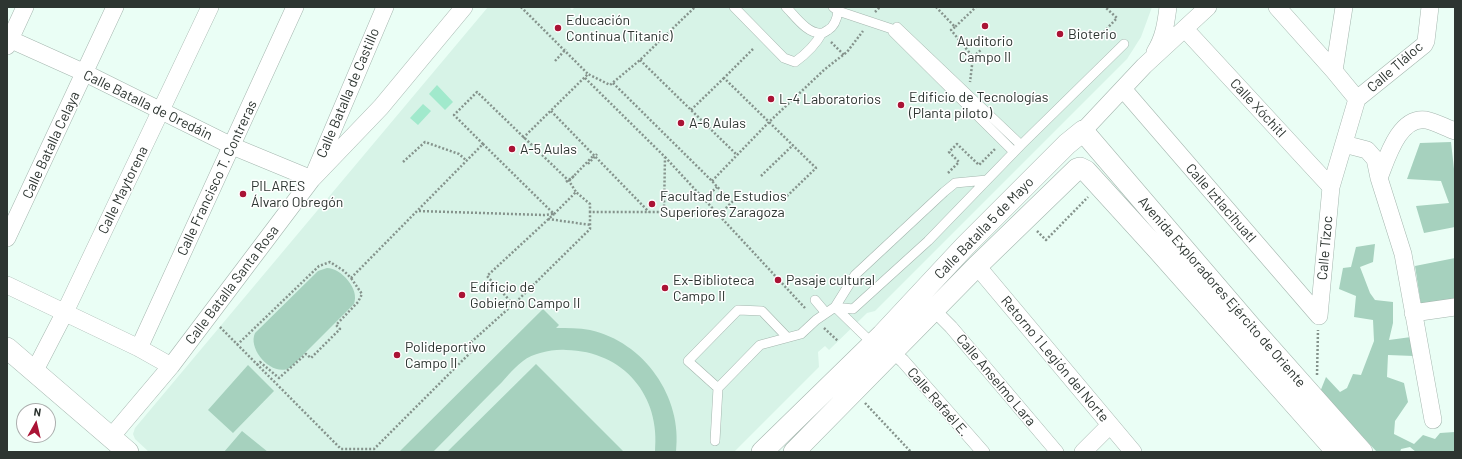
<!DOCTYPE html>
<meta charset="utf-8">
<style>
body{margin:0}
#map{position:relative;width:1462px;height:459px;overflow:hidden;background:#eafef5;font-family:Barlow,sans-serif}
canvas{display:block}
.frame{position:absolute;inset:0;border:8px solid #2d3531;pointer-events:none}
.north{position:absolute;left:16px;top:403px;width:40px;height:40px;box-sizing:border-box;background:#fff;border:1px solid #abaead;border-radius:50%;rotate:8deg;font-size:11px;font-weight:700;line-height:16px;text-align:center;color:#2d3531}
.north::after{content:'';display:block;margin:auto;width:14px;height:18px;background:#aa1335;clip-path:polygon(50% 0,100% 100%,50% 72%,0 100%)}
</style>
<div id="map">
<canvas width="1462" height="459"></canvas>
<div class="frame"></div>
<div class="north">N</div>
</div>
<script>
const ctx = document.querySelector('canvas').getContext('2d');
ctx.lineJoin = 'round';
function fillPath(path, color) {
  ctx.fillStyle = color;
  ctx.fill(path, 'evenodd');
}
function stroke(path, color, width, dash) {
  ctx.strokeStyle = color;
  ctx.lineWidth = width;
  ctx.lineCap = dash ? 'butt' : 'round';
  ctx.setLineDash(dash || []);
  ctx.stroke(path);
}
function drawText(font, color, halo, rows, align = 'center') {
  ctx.font = font + ' Barlow,sans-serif';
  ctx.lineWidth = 3;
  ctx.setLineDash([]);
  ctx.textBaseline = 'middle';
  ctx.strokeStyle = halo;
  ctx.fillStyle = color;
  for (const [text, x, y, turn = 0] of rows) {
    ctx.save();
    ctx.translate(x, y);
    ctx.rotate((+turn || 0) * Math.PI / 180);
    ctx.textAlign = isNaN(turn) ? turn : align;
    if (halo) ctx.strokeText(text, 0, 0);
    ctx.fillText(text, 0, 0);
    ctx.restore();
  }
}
const built = new Path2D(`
 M488 7H569L572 10 575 7H1152L1141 37 1127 59 875 311 867 313 829 350 825 346 818 352 819 367 734 452H149L135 439 133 434 135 428Z`);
const green = new Path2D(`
 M1451 142 1455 178V227L1424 233 1416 206 1449 203 1441 181 1407 179 1420 143Z
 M1375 244 1373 262 1360 267 1370 293 1375 300 1393 302V323L1389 340 1411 337 1414 356 1388 355 1387 377 1404 383 1408 402 1395 421 1394 434 1414 444 1423 435 1435 439 1440 433 1455 432V452H1416L1410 447 1401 449 1400 452H1377L1320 392 1326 377 1340 392 1347 388 1353 374 1361 375 1374 341 1373 320 1354 317 1356 296 1339 289 1343 268 1351 267 1356 247Z
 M1455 258V301L1421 305 1415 266Z
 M327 268C341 268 360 289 354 304L291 367C274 379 247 350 255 333L318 271Z
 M543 309 559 325 556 328C567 328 579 328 590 330 644 342 683 397 676 452H655C661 396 624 351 566 350 552 349 534 353 523 361 512 369 504 381 495 389 474 410 454 431 433 452H399Z
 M536 364 624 452H447Z
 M248 365 274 391 233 433 208 410Z
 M242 431 268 452H224Z`);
const water = new Path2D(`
 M437 85 453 102 445 110 429 94Z
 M423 104 431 111 418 125 410 118Z`);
const path = new Path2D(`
 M521 7 588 74
 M936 7 955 27 976 7
 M875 12 880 7
 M955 27 951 30 973 57 970 82
 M1098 38 1117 18 1105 7
 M831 42 844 55
 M973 57 982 49
 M640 60 737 155
 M555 61 566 49
 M585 78 665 157 664 211
 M613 83 712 181 731 202
 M691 110 724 78
 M551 111 649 212
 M523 138 588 74 610 85 640 60 695 7
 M483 144 454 115 477 92 569 181 576 192
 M665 157 805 308
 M403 162 425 142 459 154 467 161
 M948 173 959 162 949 152 957 144 979 165 995 149
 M761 176 793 145
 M569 181 594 155
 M712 181 769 122 724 78 753 49
 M704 199 717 187
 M784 199 816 168 769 122 825 69 847 52 863 31
 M419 211 544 215 553 214
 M548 219 591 225
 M1037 231 1046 240 1088 197
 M513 304 487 276 554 214
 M220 327 341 449H374L474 349 469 344 517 301 590 229V212H674L719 215 735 199
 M824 328 838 341
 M237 345 319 266 330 262 344 271 351 278 483 144 554 214 576 192 590 204V212
 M257 365 260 362 279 378 306 354 311 358 340 329 336 325 358 302 362 294 351 278
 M1317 375 1318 330
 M865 403 911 452`);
const service = new Path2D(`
 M734 7 784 58 795 62C806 54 815 46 822 33
 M786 7C795 16 808 35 822 33 824 33 826 31 828 30 835 26 837 19 838 11
 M833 7 838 11 895 30
 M1021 145 1124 44
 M987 180 928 241 853 309 835 307 855 275 944 192 955 183Z
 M987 180 1021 145 897 27 893 32 1014 152
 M815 300 826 313
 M718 388 688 361 738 310 762 311 787 337
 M715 441 718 388 760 345 801 334 816 320 835 307 873 344`);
const pedestrian = new Path2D(`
 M934 310 951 327 1057 452
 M893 352 903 361 983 452`);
const minor = new Path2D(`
 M1277 7 1334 71 1357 99
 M1185 29 1331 187
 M7 38 85 73 232 146 312 179 385 7
 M7 46 25 7
 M1155 52C1164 38 1166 23 1168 7
 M1334 71 1344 7
 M1123 89 1319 316
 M1357 99 1424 45 1426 41 1430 7
 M1083 131 1144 66 1208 7
 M1344 144 1367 150 1375 159 1379 178 1403 254 1433 420
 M1379 178C1387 158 1399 116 1426 120 1436 122 1446 128 1455 131
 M7 238 115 7
 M977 266 1133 452
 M7 285 139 348 171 366
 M1413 313 1455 307
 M1319 316 1331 187 1357 99
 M139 348 295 7
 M34 372 64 314 210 7
 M111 437 171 366 312 179 381 107 464 7
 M1083 452 1110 425`);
const tertiary = new Path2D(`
 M7 348 128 452
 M762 452 882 335 965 246 1067 144 1083 131 1251 327 1362 452
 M794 452 977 266 1077 169 1080 168 1086 171 1158 250 1337 452`);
const pathBridge = new Path2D(`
 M588 164 597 154
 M566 182 574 176`);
const markers = [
 [985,26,4,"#aa1335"],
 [558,28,4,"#aa1335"],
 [1060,34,4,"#aa1335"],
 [771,99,4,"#aa1335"],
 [901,105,4,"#aa1335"],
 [681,123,4,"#aa1335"],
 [512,149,4,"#aa1335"],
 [243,194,4,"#aa1335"],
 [652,204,4,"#aa1335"],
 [778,280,4,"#aa1335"],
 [665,288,4,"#aa1335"],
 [462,295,4,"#aa1335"],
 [397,355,4,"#aa1335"]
];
const poiNames = [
 ["Educación",566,20],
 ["Continua (Titanic)",566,36],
 ["Bioterio",1068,34],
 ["Auditorio",985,41,"center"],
 ["Campo II",985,57,"center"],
 ["Edificio de Tecnologías",909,97],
 ["(Planta piloto)",909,113],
 ["L-4 Laboratorios",779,99],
 ["A-6 Aulas",689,123],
 ["A-5 Aulas",520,149],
 ["PILARES",251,186],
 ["Álvaro Obregón",251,202],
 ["Facultad de Estudios",660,196],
 ["Superiores Zaragoza",660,212],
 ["Ex-Biblioteca",673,280],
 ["Campo II",673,296],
 ["Pasaje cultural",786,280],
 ["Edificio de",470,287],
 ["Gobierno Campo II",470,303],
 ["Polideportivo",405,347],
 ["Campo II",405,363]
];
const streetNames = [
 ["Calle Tláloc",1395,67,-41],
 ["Calle Batalla de Castillo",348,93,-67],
 ["Calle Batalla de Oredáin",148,105,26],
 ["Calle Xóchitl",1258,108,47],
 ["Calle Batalla Celaya",51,145,-65],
 ["Calle Francisco T. Contreras",217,178,-65],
 ["Calle Maytorena",123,190,-64],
 ["Calle Iztlacihuatl",1221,203,49],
 ["Calle Batalla 5 de Mayo",984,228,-46],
 ["Calle Tízoc",1325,248,-85],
 ["Calle Batalla Santa Rosa",232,285,-53],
 ["Avenida Exploradores Ejército de Oriente",1222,292,49],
 ["Retorno 1 Legión del Norte",1055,359,50],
 ["Calle Anselmo Lara",996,380,50],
 ["Calle Rafaél E.",938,402,49]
];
fillPath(built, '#d7f3e7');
fillPath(green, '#a6d1be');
fillPath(water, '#a1e9cc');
stroke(service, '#a4b6ae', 10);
stroke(pedestrian, '#a4b6ae', 14);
stroke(minor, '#a4b6ae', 18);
stroke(tertiary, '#a4b6ae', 22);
stroke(path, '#85938c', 2.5, [2, 2]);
stroke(service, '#fff', 9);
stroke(pedestrian, '#fff', 13);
stroke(minor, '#fff', 17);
stroke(tertiary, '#fff', 21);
stroke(pathBridge, '#85938c', 2.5, [2, 2]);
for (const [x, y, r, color] of markers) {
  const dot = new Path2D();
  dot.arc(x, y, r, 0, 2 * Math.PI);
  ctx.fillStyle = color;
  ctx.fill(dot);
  stroke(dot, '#fff', 1.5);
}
drawText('14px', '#2d3531', '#fff', poiNames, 'left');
drawText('14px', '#2d3531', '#fff', streetNames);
</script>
